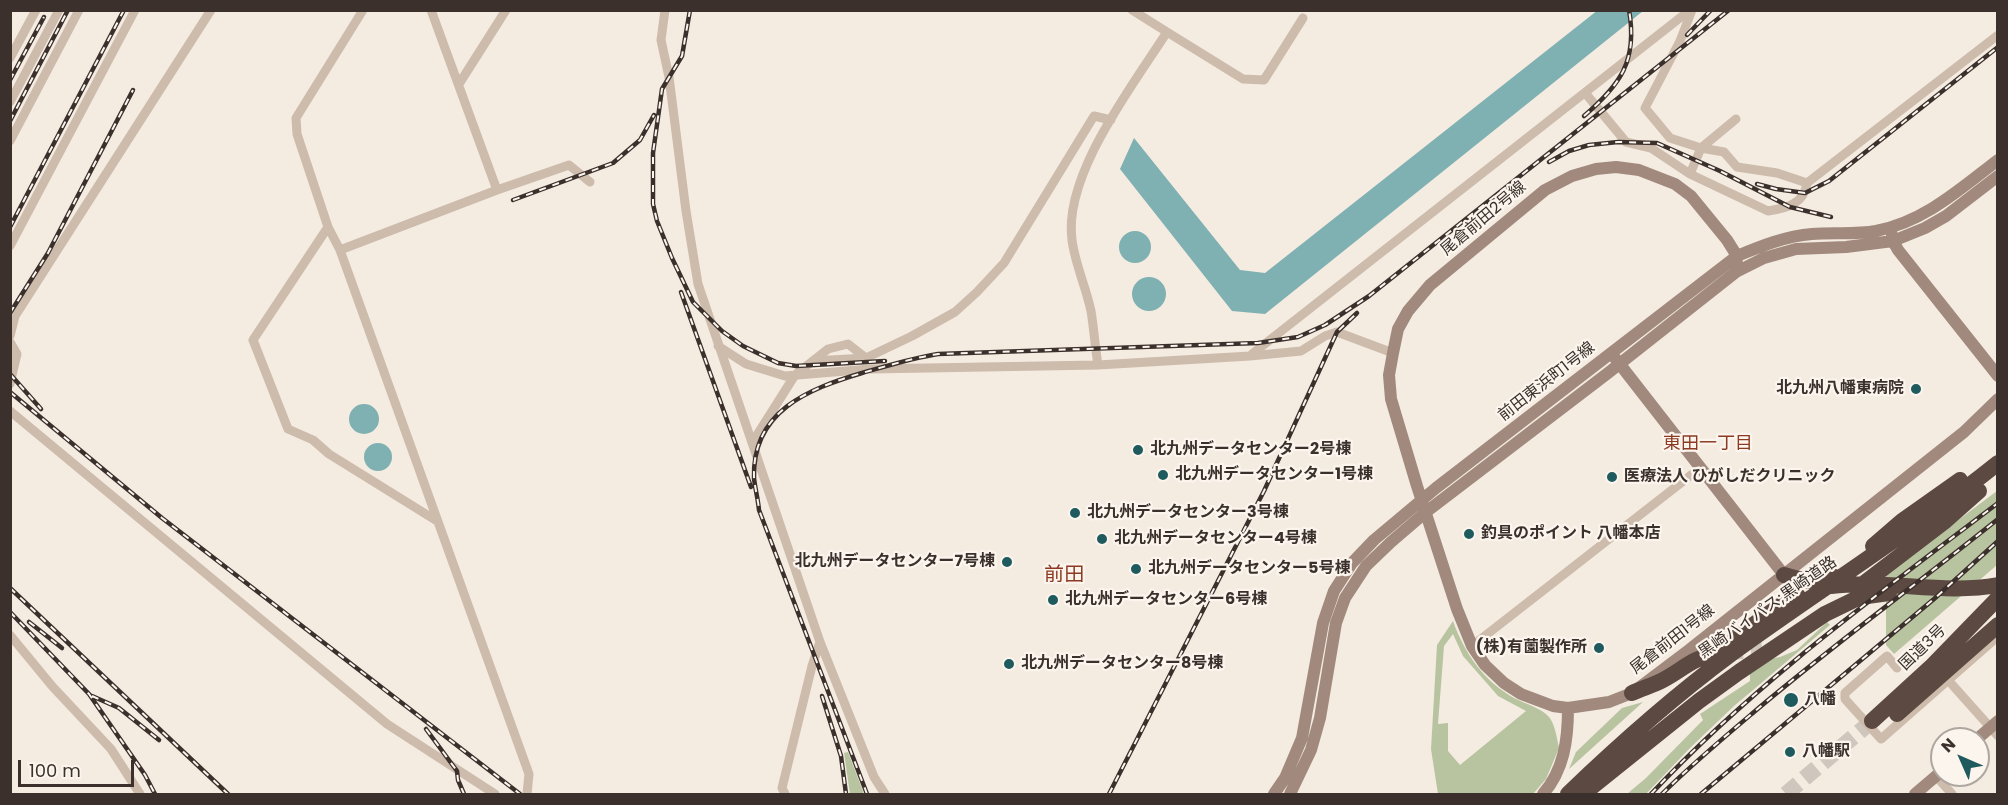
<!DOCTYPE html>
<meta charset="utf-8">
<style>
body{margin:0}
#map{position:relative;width:2008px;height:805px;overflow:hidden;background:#f4ebe1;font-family:Poppins,sans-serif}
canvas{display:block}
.frame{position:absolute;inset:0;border:12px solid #3b302b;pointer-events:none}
.north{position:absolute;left:1930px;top:727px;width:60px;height:60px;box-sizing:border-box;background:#fbf5ee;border:2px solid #aea6a0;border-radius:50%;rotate:315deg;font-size:16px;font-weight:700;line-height:24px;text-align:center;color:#3b302b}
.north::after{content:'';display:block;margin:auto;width:21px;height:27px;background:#1f5a5e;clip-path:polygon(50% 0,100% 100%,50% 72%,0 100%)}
.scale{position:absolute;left:18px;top:760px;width:116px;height:27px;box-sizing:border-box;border:3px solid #3b302b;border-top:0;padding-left:8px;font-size:18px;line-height:21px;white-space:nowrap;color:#3b302b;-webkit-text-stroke:4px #fbf5ee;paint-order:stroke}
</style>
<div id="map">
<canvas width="2008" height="805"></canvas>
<div class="frame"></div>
<div class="north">N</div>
<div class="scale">100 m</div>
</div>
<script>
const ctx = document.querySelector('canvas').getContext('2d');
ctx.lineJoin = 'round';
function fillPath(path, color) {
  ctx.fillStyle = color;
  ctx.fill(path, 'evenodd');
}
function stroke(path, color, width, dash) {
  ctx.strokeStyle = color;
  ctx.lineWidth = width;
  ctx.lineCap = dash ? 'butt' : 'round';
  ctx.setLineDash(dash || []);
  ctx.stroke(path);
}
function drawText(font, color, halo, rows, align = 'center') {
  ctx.font = font + ' Poppins,"Noto Sans JP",sans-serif';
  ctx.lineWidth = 4.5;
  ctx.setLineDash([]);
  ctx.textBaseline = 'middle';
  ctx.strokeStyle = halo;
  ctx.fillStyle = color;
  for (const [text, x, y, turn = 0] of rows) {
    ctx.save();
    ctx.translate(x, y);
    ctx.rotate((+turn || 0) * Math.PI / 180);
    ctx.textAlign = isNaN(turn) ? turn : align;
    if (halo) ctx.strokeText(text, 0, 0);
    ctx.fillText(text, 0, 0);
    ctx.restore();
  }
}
const green = new Path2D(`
 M1997 491V565L1894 654 1886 645V574Z
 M1453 621C1465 654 1484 682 1516 699 1526 704 1541 708 1549 717 1555 724 1557 739 1559 748L1546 779 1533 794H1438L1431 749 1437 645ZM1453 634 1463 656 1498 696 1526 711 1460 765 1448 751V723L1438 724 1444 646Z
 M1827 622 1830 625 1734 706 1690 748 1646 794H1627L1646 778 1703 720 1700 714 1750 681V673L1769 659 1780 657 1797 650Z
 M1643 702 1569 769 1576 752 1622 708Z
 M848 752 864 794H850L844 753Z`);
const water = new Path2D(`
 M1598 10 1643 11 1265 314 1232 311 1120 169 1134 138 1240 270 1265 273Z
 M1119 247a16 16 0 1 1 32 0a16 16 0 1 1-32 0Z
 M1132 294a17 17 0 1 1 34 0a17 17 0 1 1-34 0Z
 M349 419a15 15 0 1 1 30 0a15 15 0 1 1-30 0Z
 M364 457a14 14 0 1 1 28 0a14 14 0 1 1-28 0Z`);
const highwayTunnel = new Path2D(`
 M1727 652 1762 650
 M1786 794 1872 721`);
const street = new Path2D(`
 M363 10 296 118 297 134 328 227 340 250 529 774 527 794
 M665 10 661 40 669 77 686 211 698 284 820 642 874 777 885 794
 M1692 10 1680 41 1645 108 1670 138 1701 148 1736 119
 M1167 32 1243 79 1264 80 1303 18
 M10 58 36 10
 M459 84 506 10
 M1586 94 1626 142 1651 148 1690 174 1768 211C1787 208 1804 204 1807 183L1998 35
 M10 102 59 10
 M10 141 79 10
 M1690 174 1701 148 1724 152 1737 167 1777 173 1807 183
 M497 190 569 165 590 182
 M328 227 253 340 288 429 313 440 329 454 437 521
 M10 246 135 10
 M340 250 497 190 431 10
 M10 336 15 316 211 10
 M10 342 17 354 10 384
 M718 346 746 364 785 376 870 369 1098 365 1250 356 1301 351 1325 336 1337 332 1393 353
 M1252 354 1690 10
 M813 361 866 358 912 336 955 312 977 292 1004 263 1094 116 1111 120
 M1098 365C1095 347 1094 329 1091 311 1086 287 1075 264 1072 240 1063 175 1133 85 1167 32L1132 10
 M10 411 387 724 495 794
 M752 443 795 375 828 349 848 344 866 358
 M10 635 52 686 111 749 140 794
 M1472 646 1700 468
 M1897 668 1887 656 1845 693V699L1881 739 1996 638
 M1948 680 1998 736
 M1936 776 1952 794
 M785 794 782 788 812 666 820 642`);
const secondary = new Path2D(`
 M1892 235 1893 241 1898 250 1998 376
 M1736 272 1737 256 1727 240 1691 196 1675 184 1639 170 1616 167 1596 169 1572 176 1545 190 1430 285 1408 311 1398 329 1393 353 1389 375 1391 399 1417 486 1457 609 1472 646 1485 665 1504 683 1521 694 1553 706 1568 708 1609 702 1632 693 1689 650 1964 432 1998 399
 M1615 358 1784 575
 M1977 739 1998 721
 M1274 794 1285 778 1302 738 1323 623 1334 591 1352 563 1374 540 1436 488 1737 256C1761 246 1786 236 1812 234 1833 232 1855 235 1876 231 1924 222 1960 189 1998 160
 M1290 794 1311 750 1320 718 1336 623 1345 598 1366 566 1391 542 1426 512 1608 373 1736 272 1764 258 1796 249 1846 247 1893 241 1925 228 1946 216 1998 176
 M1543 794C1564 770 1568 740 1568 708
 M1915 794 1942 771`);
const highway = new Path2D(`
 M1873 546 1902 521 1960 480
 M1784 575C1803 581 1816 584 1835 577
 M1831 586C1886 579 1943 595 1998 585
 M1859 587 1944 522 1979 491
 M1720 649 1778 607 1798 596
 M1632 693C1641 689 1650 686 1659 682 1682 671 1690 658 1719 653
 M1897 714 1998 625
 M1872 721 1931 667 1998 598
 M1568 794C1620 744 1673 697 1731 654 1819 590 1912 532 1998 463
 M1583 794 1699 701 1739 672 1825 614 1860 597 1889 593`);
const rail = new Path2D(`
 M690 10 682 56 662 89 653 153V204L657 221 672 258 693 302 722 331 743 346 778 363 796 366 885 361
 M1687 35 1711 10
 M10 80 44 17
 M1584 116C1620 85 1638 61 1629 10
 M10 121 68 10
 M1549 162 1569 151 1589 145 1618 142 1657 143 1720 171 1790 207 1831 217
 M1757 184 1776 189 1805 193 1829 181 1998 47
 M513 200 613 163 640 140 654 115
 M10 227 124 10
 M681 292 751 487
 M10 313 48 253 133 90
 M10 374 41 409
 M10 392 162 518 520 794
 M10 588 228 794
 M10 612 89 694 145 775 155 794
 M29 622 62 648
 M92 696 119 708 159 740
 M822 696 841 756 846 794
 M426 729 457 771 458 780 464 794
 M867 794 759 510C758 499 755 488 754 478 752 411 808 389 862 373 887 366 912 358 938 354L1258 343 1298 337 1325 325 1369 296 1729 10
 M1109 794 1264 491 1337 332 1357 313
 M1651 794C1754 684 1877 595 1998 503
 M1662 794C1691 765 1722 739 1754 712 1833 645 1917 584 1998 519
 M1701 794 1934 599 1998 541`);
const markers = [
 [1916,389,6,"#1f5a5e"],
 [1138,450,6,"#1f5a5e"],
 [1163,475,6,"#1f5a5e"],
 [1612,477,6,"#1f5a5e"],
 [1075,513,6,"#1f5a5e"],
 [1469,534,6,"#1f5a5e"],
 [1102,539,6,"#1f5a5e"],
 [1007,562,6,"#1f5a5e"],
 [1136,569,6,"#1f5a5e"],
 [1053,600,6,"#1f5a5e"],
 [1599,648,6,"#1f5a5e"],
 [1009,664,6,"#1f5a5e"],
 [1791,700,8,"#1f5a5e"],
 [1790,752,6,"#1f5a5e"]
];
const streetNames = [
 ["尾倉前田2号線",1484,219,-40],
 ["前田東浜町1号線",1547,382,-38],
 ["黒崎バイパス;黒崎道路",1768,608,-35],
 ["尾倉前田1号線",1673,640,-38],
 ["国道3号",1923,648,-44]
];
const poiNames = [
 ["北九州八幡東病院",1904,389,"right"],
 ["北九州データセンター2号棟",1150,450],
 ["北九州データセンター1号棟",1175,475],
 ["医療法人 ひがしだクリニック",1624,477],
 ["北九州データセンター3号棟",1087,513],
 ["釣具のポイント 八幡本店",1481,534],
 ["北九州データセンター4号棟",1114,539],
 ["北九州データセンター7号棟",995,562,"right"],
 ["北九州データセンター5号棟",1148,569],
 ["北九州データセンター6号棟",1065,600],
 ["(株)有薗製作所",1587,648,"right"],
 ["北九州データセンター8号棟",1021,664],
 ["八幡",1804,700],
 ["八幡駅",1802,752]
];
const neighbourhoodNames = [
 ["東田一丁目",1708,444]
];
const quarterNames = [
 ["前田",1064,576]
];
fillPath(green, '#b8c4a0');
fillPath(water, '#7fb0b2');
stroke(highwayTunnel, '#cfc6bd', 16, [16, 8]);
stroke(street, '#cdbbac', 9);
stroke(secondary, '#a18a7d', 12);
stroke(highway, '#5c4a42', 16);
stroke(rail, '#3b302b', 4.5);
stroke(rail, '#fbf5ee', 2, [7]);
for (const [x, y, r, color] of markers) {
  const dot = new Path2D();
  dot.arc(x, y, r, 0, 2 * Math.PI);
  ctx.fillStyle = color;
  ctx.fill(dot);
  stroke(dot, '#fbf5ee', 2);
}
drawText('16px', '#3b302b', '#fbf5ee', streetNames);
drawText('bold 16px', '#3b302b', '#fbf5ee', poiNames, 'left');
drawText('18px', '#8c3b22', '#fbf5ee', neighbourhoodNames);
drawText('20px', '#8c3b22', '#fbf5ee', quarterNames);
</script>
